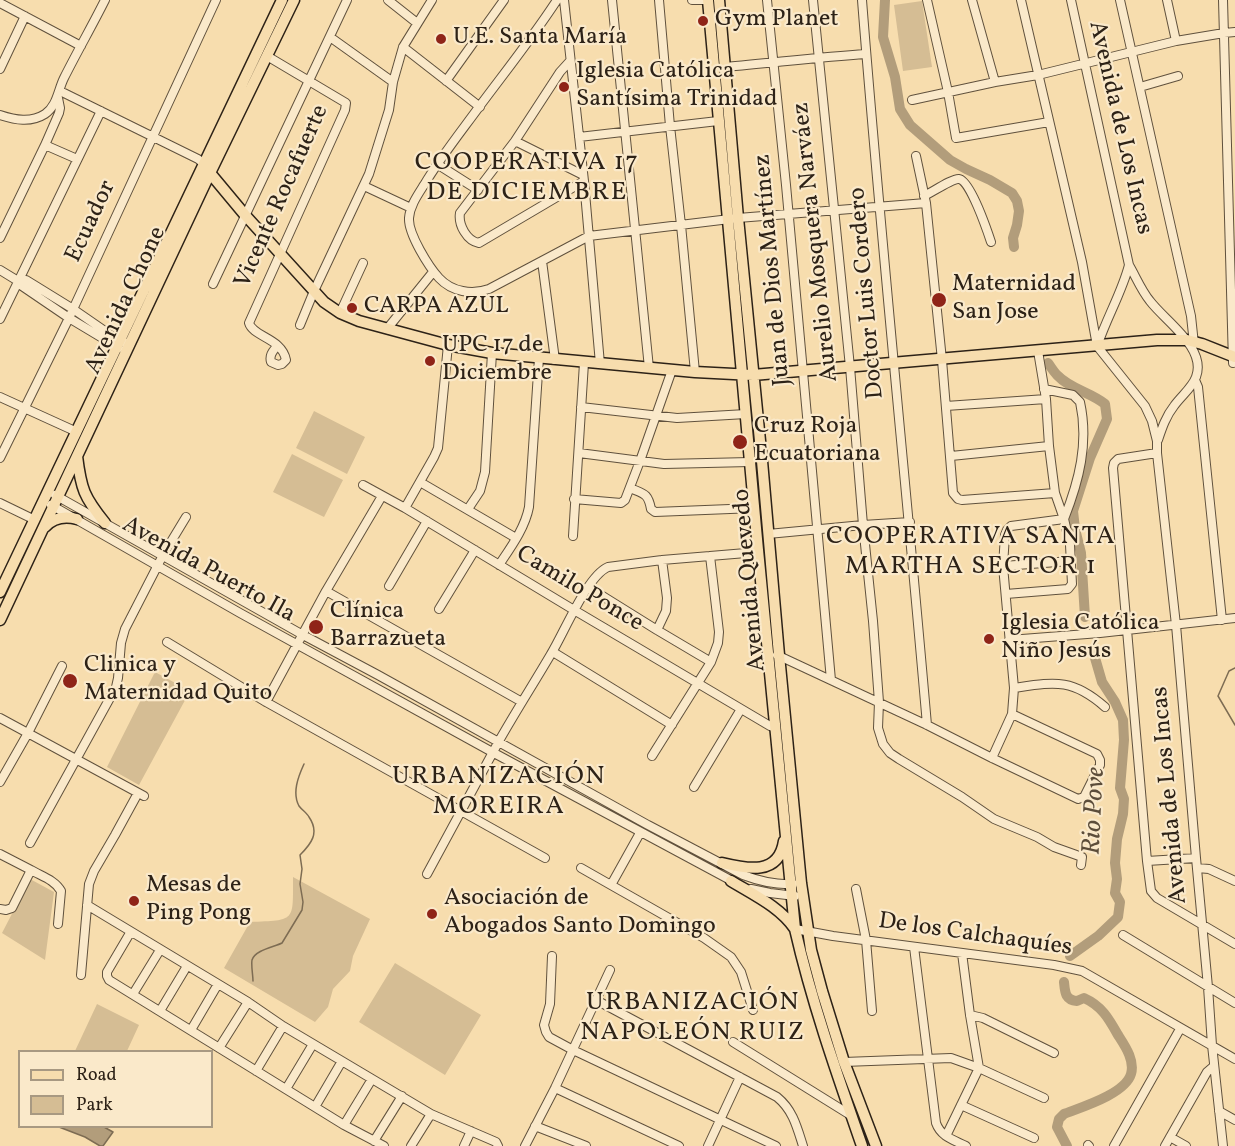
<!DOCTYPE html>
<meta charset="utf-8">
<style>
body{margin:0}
#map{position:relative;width:1235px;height:1146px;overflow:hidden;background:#f7ddae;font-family:Vollkorn,serif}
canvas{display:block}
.legend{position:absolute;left:18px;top:1050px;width:195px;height:78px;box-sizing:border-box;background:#fae9ca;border:2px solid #a89982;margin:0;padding:8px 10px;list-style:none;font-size:18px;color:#2d2217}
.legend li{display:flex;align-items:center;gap:12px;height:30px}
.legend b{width:30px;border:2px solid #a89982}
</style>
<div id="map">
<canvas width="1235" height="1146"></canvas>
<ul class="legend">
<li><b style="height:8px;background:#f7ddae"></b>Road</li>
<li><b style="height:16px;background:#d5bd94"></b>Park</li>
</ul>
</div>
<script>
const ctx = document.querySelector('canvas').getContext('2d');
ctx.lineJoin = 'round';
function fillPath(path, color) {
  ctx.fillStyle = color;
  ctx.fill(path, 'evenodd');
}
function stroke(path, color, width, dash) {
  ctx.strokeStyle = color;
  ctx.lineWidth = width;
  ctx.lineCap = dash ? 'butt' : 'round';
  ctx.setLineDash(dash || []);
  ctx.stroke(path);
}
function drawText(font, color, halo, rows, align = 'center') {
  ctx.font = font + ' Vollkorn,serif';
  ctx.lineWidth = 4.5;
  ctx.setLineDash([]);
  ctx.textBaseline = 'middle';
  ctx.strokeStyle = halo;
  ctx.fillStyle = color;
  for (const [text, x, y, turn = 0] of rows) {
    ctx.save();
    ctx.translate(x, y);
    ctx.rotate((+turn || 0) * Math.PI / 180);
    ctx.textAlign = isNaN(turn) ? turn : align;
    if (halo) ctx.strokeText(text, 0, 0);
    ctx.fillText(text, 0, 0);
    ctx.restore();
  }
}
const green = new Path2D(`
 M922 1 932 67 903 71 894 5Z
 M314 411 365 437 347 474 296 448Z
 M292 454 343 480 324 517 273 492Z
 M155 672 190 691 139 785 107 767Z
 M293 877 370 919 353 956 350 971 333 989 328 1007 315 1022 224 968 250 922C296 920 293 922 293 877Z
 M30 879 54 892 45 960 2 933Z
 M395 963 481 1015 445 1075 359 1022Z
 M97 1004 139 1025 127 1051H75Z`);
const water = new Path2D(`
 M59 1127H104L113 1132 103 1146H100L85 1137Z`);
const stream = new Path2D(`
 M1235 668 1229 671 1218 696 1235 725
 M253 981C253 975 251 966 252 960 255 950 274 947 282 943L302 910 303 902 300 884 302 869 300 855C311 844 320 833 309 817 307 813 302 810 299 806 292 793 298 777 304 764`);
const river = new Path2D(`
 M885 0 883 37 895 77 900 109 910 125 950 160 966 169 990 180 1012 193 1017 201 1019 211 1017 225 1013 238 1014 247
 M1048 363C1051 367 1054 372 1057 375 1070 389 1090 392 1105 404L1107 419 1090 458 1073 511 1075 529 1081 553 1085 617
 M1070 956 1098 936 1118 917 1120 902 1115 893 1117 879 1115 863 1117 839 1123 814 1124 799 1120 788 1124 740 1123 720 1115 702 1102 682 1093 651
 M1064 982C1065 992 1065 1000 1077 1001L1084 998C1102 1006 1109 1019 1118 1035 1125 1046 1135 1060 1131 1074 1125 1094 1082 1107 1064 1114L1059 1119 1057 1127 1067 1146`);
const minor = new Path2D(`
 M388 0 417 23
 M557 0C533 37 505 72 479 107 460 133 440 158 424 185 417 196 410 206 409 218 408 234 429 267 439 278 452 292 472 295 489 289L589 236 738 218 926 203
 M564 0 584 181 600 364
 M612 0 649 368
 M659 0 670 126 681 225 695 372
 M692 0H708
 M767 0 786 185 831 680
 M813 0 850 367 863 525 873 621 879 702 878 728 883 744 890 753 899 759 962 797 994 819 1037 837 1054 847 1082 857 1081 865
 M862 0C881 242 906 483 927 725
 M927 0 948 92 956 138 1049 122
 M972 0 995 82
 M1021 0 1082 262 1097 346 1145 406 1152 421 1157 441V453L1176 625 1196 858 1208 987 1212 1045 1223 1146
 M1071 0 1129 265C1136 277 1141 290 1150 301 1165 321 1207 348 1196 377 1192 388 1181 396 1174 406 1166 416 1162 428 1158 440
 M1120 0 1191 316 1194 344
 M1167 0 1176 41
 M1223 0 1233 363
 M0 3 81 46
 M330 37 393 82
 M403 47 480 107
 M267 56 346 103 345 110 249 323C253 337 282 338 286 360L282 364 278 365 271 362C269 355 273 351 277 346
 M570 61 560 72 515 141 460 213C458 225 467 241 479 243L584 181
 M725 67C772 63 819 57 866 54
 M0 69 25 16
 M446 81 504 0
 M1140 87 1178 76
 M60 91 198 159 204 164
 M912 100 995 82 1038 75 1176 41 1224 33 1235 32
 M0 115C15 120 31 123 45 114 57 106 58 90 64 78 77 52 92 26 105 0
 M579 137 718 121
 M515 141 583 175
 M45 145 59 113 60 108 58 98
 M916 156 926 203 942 360 953 493 958 499 962 500 1055 493
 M437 164 478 190
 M364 186 411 208
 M924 196C931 193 953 178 959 179 970 180 987 230 991 242
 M0 238 45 145 77 159
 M542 261 555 360
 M0 270 18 281 22 286 69 318 119 348
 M18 281 26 280 73 309 115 338 124 342
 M213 284 347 0
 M340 313 363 263
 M0 319 101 111
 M300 325 314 291 369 174 389 110 393 82 403 47 432 0
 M387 329 433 272
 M1098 344C1107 317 1122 292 1129 265
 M1195 380 1198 387 1222 620
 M0 397 77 432
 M946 406 1046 399
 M581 407 677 418 746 414
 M579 453 664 464 750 462
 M1157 453 1118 459 1114 463 1113 468 1147 861 1151 891 1157 898 1235 944
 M951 456 1049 446
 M0 458 69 318 216 0
 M420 482 516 538
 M363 485 405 508 574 610 770 726 776 728
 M630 488C644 494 648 493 651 509L655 512 755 508
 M55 495 303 635 378 675 648 825 743 875C759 881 775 885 793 884
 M574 499 621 503 625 500 640 461 672 370
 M0 503 35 520
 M51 505 240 613 494 753 734 882
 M405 508 434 457 438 448 448 345
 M468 509 480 491 485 472 492 353
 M768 534 863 525 910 522
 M573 536 584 363
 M499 565C511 547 525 528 529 507L539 358
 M1003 566 1071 561
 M389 586 427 521
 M588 587 657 630 711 662
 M326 591 522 702
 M1006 594 1068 589 1072 584 1070 545 1064 519 1055 493 1049 446 1046 399 1038 351
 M439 609 475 550
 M657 630 666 611 667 598 662 560
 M1009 640 1100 633 1235 618
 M167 642 266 702 545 858
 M553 652 672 725
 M777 655 927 725 992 758 1078 799 1084 797 1100 765V760L1097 754 1012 714
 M1014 688C1055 682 1072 678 1105 707
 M266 702 326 591 382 496
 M0 718 144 796
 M652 756 711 662 718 643 719 632 710 556
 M992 758 1012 714 1014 688 1003 566 1005 535 1007 530 1011 526 1064 519C1079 481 1089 443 1080 402L1073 395 1044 389
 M0 782 28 733 62 666
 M694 787 741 709
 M30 843 116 687 118 678 121 643 125 629 163 555 186 517
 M0 854 31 870
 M1147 861 1196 858
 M581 868 704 938 731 957 741 972 753 1010
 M1197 868 1209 869 1235 881
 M427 874C451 829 475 785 499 741 516 711 534 683 551 654 564 633 587 576 608 567L662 560 746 553 758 550
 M611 885 640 833
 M751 889 770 893 795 896
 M856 889 866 940 872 1011
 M87 905 248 1002 283 1026 431 1114 496 1142 498 1146
 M0 909 6 910 12 908 31 870C41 876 55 880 61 891L58 924
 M795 929 833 936 1054 965 1082 971 1235 1059
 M130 933 107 972V976L109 980 344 1125 384 1146
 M1123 935 1235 1003
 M914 947 936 1123C941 1137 954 1140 966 1146
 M552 956 550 1004 544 1025 546 1032 549 1037 573 1050 776 1146
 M81 975 89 884 94 871 115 835 138 793
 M133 994 160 950
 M596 1000 777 1097C793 1110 797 1127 803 1146
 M160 1011 187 966
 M970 1015 983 1018 1054 1053
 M191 1030 218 984
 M733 1042 852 1116
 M219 1048 248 1002
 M844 1062 951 1058 979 1068 1044 1098
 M256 1071 283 1026
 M555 1088 679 1146
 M286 1089 313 1044
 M961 1105 1034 1138
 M315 1107 342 1061
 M1219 1111 1235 1120
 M344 1125 372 1079
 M535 1126 586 1146
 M946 1136 979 1068 970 1015 962 953
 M1170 1137 1186 1146
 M374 1141 402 1096
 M1088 1145 1089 1146
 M411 1146 431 1114
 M464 1146 471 1131
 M525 1146 555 1088 610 970
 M708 1146 740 1077
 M1114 1146 1180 1029
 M1165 1146 1207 1072 1214 1066`);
const major = new Path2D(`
 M708 0 758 550 795 929C812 1003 837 1074 862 1146
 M719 0 738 218 762 461 779 655 801 883 811 950 822 991 844 1062 876 1146
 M204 164 210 173 245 215 324 302 340 313 359 321 448 345 492 353 695 372 753 375 1157 340H1187L1202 344 1235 357
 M77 456C81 489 84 497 105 523
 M45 527C54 517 65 516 77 519
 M0 592 282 0
 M0 620 210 173 294 0
 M722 863C747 869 779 876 784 841
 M731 881C754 895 780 907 795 929`);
const markers = [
 [703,21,6,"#8f2418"],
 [441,39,6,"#8f2418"],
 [564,87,6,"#8f2418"],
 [939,300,8,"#8f2418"],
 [352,308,6,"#8f2418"],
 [430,361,6,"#8f2418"],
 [740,442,8,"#8f2418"],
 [316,627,8,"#8f2418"],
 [989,639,6,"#8f2418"],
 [70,681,8,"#8f2418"],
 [134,901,6,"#8f2418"],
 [432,914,6,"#8f2418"]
];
const poiNames = [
 ["Gym Planet",715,21],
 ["U.E. Santa María",453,39],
 ["Iglesia Católica",576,73],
 ["Santísima Trinidad",576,101],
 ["Maternidad",952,286],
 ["San Jose",952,314],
 ["CARPA AZUL",364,308],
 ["UPC 17 de",442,347],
 ["Diciembre",442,375],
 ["Cruz Roja",754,428],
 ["Ecuatoriana",754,456],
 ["Clínica",330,613],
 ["Barrazueta",330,641],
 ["Iglesia Católica",1001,625],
 ["Niño Jesús",1001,653],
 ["Clinica y",84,667],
 ["Maternidad Quito",84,695],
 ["Mesas de",146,887],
 ["Ping Pong",146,915],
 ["Asociación de",444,900],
 ["Abogados Santo Domingo",444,928]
];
const streetNames = [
 ["Avenida de Los Incas",1119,128,77],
 ["Vicente Rocafuerte",283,197,-66],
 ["Ecuador",92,222,-65],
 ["Aurelio Mosquera Narváez",817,242,-96],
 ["Juan de Dios Martínez",774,270,-95],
 ["Doctor Luis Cordero",868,293,-95],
 ["Avenida Chone",127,301,-65],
 ["Avenida Puerto Ila",208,571,29],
 ["Avenida Quevedo",751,580,-95],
 ["Camilo Ponce",579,590,31],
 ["Avenida de Los Incas",1171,795,-95],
 ["De los Calchaquíes",975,936,8]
];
const neighbourhoodNames = [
 ["COOPERATIVA 17",527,164],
 ["DE DICIEMBRE",527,194],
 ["COOPERATIVA SANTA",971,538],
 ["MARTHA SECTOR 1",971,568],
 ["URBANIZACIÓN",499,778],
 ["MOREIRA",499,808],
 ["URBANIZACIÓN",693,1004],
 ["NAPOLEÓN RUIZ",693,1034]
];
const waterNames = [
 ["Rio Pove",1096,811,-87]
];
fillPath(green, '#d5bd94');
fillPath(water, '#b29d7b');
stroke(water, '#7d6c53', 1.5);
stroke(stream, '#7d6c53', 1.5);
stroke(river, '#b29d7b', 10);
stroke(minor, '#60513d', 10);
stroke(major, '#2d2217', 13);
stroke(minor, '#fae9ca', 8);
stroke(major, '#f7ddae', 10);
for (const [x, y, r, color] of markers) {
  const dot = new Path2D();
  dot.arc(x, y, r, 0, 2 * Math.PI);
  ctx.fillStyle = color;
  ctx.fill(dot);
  stroke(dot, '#fae9ca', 2);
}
drawText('24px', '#2d2217', '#fae9ca', poiNames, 'left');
drawText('24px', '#2d2217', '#fae9ca', streetNames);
ctx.letterSpacing = '1.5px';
drawText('26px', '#2d2217', '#fae9ca', neighbourhoodNames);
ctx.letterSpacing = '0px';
drawText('italic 26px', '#5c4d3a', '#fae9ca', waterNames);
</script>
